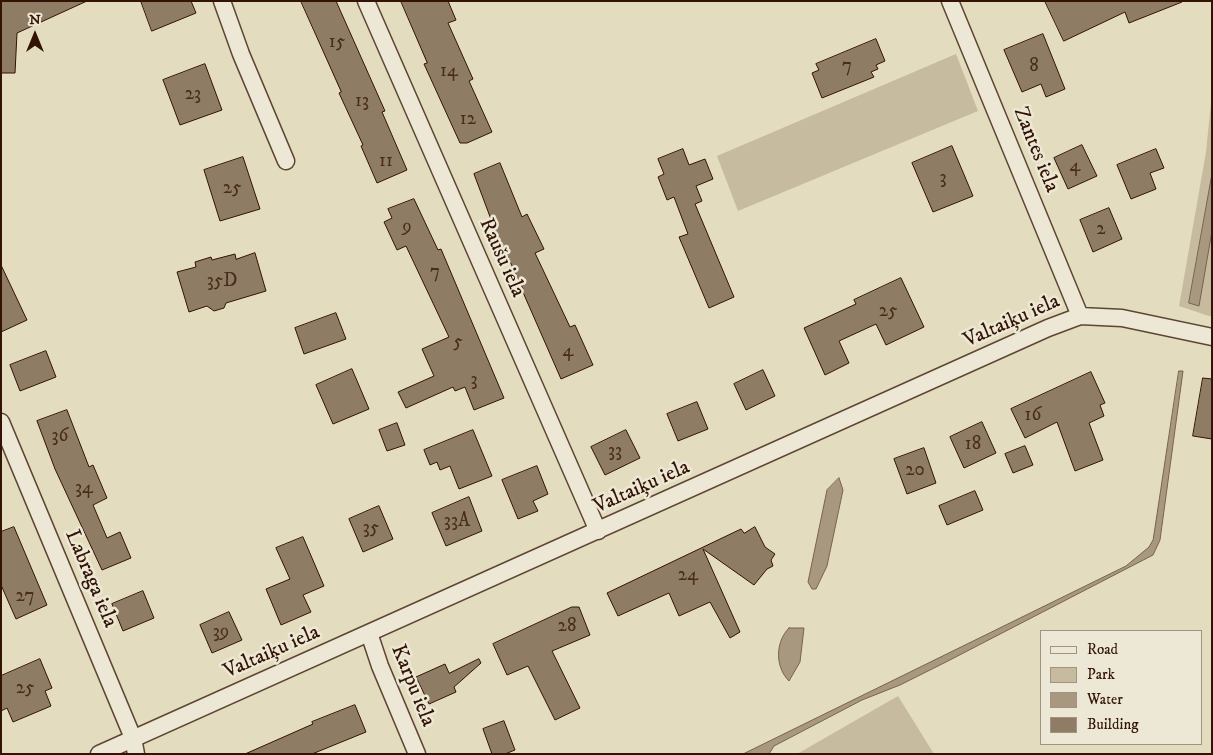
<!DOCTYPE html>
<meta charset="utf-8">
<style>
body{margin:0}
#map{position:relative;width:1213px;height:755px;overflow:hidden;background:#e4dcbf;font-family:"IM FELL DW Pica",serif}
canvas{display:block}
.frame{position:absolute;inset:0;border:2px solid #321304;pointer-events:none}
.legend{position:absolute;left:1040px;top:630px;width:162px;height:115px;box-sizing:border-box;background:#ede8d5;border:1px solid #a29381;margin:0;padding:6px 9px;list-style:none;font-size:15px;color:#321304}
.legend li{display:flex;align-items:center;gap:10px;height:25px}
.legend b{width:25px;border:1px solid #a29381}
.north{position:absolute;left:10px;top:10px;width:50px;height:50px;-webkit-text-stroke:4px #ede8d5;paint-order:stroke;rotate:0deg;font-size:14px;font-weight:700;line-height:20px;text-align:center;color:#321304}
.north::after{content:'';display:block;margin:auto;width:18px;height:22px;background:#321304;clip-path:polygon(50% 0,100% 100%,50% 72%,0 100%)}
</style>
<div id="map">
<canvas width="1213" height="755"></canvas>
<div class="frame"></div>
<ul class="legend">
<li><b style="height:6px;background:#ede8d5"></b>Road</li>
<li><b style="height:14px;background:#c6ba9f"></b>Park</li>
<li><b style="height:14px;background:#a7987f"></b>Water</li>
<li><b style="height:14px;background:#8f7c65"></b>Building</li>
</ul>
<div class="north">N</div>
</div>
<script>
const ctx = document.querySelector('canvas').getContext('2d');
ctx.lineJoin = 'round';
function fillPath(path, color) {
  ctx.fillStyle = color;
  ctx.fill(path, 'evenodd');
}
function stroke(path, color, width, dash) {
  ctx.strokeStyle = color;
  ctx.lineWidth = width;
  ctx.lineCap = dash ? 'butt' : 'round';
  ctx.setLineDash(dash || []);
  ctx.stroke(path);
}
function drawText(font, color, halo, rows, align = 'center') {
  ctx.font = font + ' "IM FELL DW Pica",serif';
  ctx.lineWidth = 5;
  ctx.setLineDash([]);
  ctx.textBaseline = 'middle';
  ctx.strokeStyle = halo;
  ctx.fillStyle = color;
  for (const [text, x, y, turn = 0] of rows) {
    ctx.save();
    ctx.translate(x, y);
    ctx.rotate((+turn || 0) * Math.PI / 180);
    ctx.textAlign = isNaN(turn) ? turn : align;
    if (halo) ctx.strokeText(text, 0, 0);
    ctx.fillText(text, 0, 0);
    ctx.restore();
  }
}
const green = new Path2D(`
 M956 54 978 111 738 211 717 156Z
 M1212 93V317L1179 306 1206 152Z
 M898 696 934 754H797Z`);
const water = new Path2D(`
 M1212 174V231L1199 306 1189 303Z
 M1179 371H1183L1160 540 1153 555 946 662 900 685 862 700 774 746 769 754H743L1126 566 1149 547 1153 540Z
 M839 478 843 490 827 566 816 589H812L808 582 827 490Z
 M789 628H804L800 662 789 681C775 667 775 642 789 628Z`);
const building = new Path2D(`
 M1 1H87L17 33 15 73H1Z
 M141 1H191L196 13 152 31Z
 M301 1H336L385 111 382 112 407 170 377 183 361 146 363 145 339 93 341 92Z
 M401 1H448L456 20 448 23 473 79 469 81 492 132 467 143H460L424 64 427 63Z
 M1045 1H1182V2L1129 23 1125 12 1064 41Z
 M1043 34 1065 89 1046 97 1041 84 1022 92 1004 50Z
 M876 39 885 61 876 65 878 69 871 72 874 77 822 98 812 73 819 70 816 64Z
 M205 64 222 110 180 125 163 80Z
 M1082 145 1097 176 1068 189 1054 158Z
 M952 146 973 196 933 212 912 163Z
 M683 149 689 165 705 159 713 179 696 186 702 201 695 204 734 297 709 308 679 237 688 234 674 197 667 200 658 177 664 174 658 159Z
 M1156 149 1164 168 1150 173 1156 189 1131 199 1117 165Z
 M243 157 260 209 220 221 204 170Z
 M500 163 522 217 527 214 544 249 535 253 570 327 575 325 593 365 561 379 522 290 523 289 495 230 474 174Z
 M414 199 438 250 441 249 504 398 474 410 465 387 455 391 453 387 406 408 398 392 434 376 422 349 449 337 406 246 397 250 384 222 392 218 388 209Z
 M1109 208 1122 239 1093 252 1080 220Z
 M255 253 266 291 226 303 224 308 214 311 207 306 189 312 177 272 196 267 195 262 211 257 212 260 235 254 236 259Z
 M1 265 27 320 1 332Z
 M901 278 924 327 886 345 876 324 839 341 849 363 825 375 804 328 856 304 854 300Z
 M336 313 346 339 304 354 295 328Z
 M46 351 56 377 20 391 10 365Z
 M352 369 369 409 333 424 316 385Z
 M763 370 775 396 746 410 734 384Z
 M1091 372 1105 403 1100 405 1104 416 1089 423 1103 460 1075 471 1057 422 1025 438 1011 409Z
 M1203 378 1212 379V439L1193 436Z
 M697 402 708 429 678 441 667 414Z
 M67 410 89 467 93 465 107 498 93 505 107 538 120 532 131 558 102 570 55 469 37 421Z
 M982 422 996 453 964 468 950 437Z
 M397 423 405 445 387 451 379 430Z
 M473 430 492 476 459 489 450 466 440 470 437 462 430 465 424 450Z
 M626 430 640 458 605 475 591 447Z
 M1025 446 1033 465 1013 473 1005 454Z
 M924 448 936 483 907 494 894 459Z
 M537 466 548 494 533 501 538 511 518 519 502 480Z
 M975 491 983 510 947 525 939 506Z
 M469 497 482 531 446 546 432 513Z
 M379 506 393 539 363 552 349 519Z
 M14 527 47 605 16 619 1 585V532Z
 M755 527 765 547 775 554 771 560 773 566 767 569 754 585 703 549 740 632 730 638 710 602 679 616 669 593 618 616 607 593 741 529 744 533Z
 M303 537 324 586 303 595 311 612 281 625 266 589 290 579 276 548Z
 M143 591 154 618 123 631 112 604Z
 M572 607H579L590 635 552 651 580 708 555 720 528 666 507 675 493 644Z
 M229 612 242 640 212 653 200 625Z
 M40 659 52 688 45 691 51 706 13 722 7 708 1 711V676Z
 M479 659 481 663 454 687 456 692 429 704 416 677 445 664 449 673Z
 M355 705 366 732 312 754H245L313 724 312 722Z
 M504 721 515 750 505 754H492L483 729Z`);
const street = new Path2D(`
 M222 1 241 54 286 161
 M366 1 598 531
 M950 1 1080 316
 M1 422 133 738 136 754
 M369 633 380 666 417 754
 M99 754 1048 328 1080 316 1122 318 1212 337`);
const numberNames = [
 ["15",337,43],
 ["7",847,67],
 ["8",1034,67],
 ["14",449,72],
 ["23",193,95],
 ["13",362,102],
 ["12",468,120],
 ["11",386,162],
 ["4",1075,167],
 ["3",943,179],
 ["25",232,189],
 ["9",407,228],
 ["2",1101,230],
 ["7",435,273],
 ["35D",222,282],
 ["25",888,312],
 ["5",458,343],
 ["4",568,352],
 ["3",474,381],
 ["16",1033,416],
 ["36",60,437],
 ["18",973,445],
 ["33",615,452],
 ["20",915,471],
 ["34",84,489],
 ["33A",457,522],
 ["35",371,529],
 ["24",688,576],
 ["27",25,597],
 ["28",567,627],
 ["39",221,633],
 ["25",25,689]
];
const streetNames = [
 ["Zantes iela",1035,150,68],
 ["Raušu iela",501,258,66],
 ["Valtaiķu iela",1012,322,-24],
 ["Valtaiķu iela",642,488,-24],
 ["Labraga iela",90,579,67],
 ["Valtaiķu iela",272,653,-24],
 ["Karpu iela",412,686,68]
];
fillPath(green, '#c6ba9f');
fillPath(water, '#a7987f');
stroke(water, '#78634e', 1);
fillPath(building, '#8f7c65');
stroke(building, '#321304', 1);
stroke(street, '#5e4533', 19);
stroke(street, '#ede8d5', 16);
drawText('19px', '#492d1c', null, numberNames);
drawText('21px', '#321304', '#ede8d5', streetNames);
</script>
